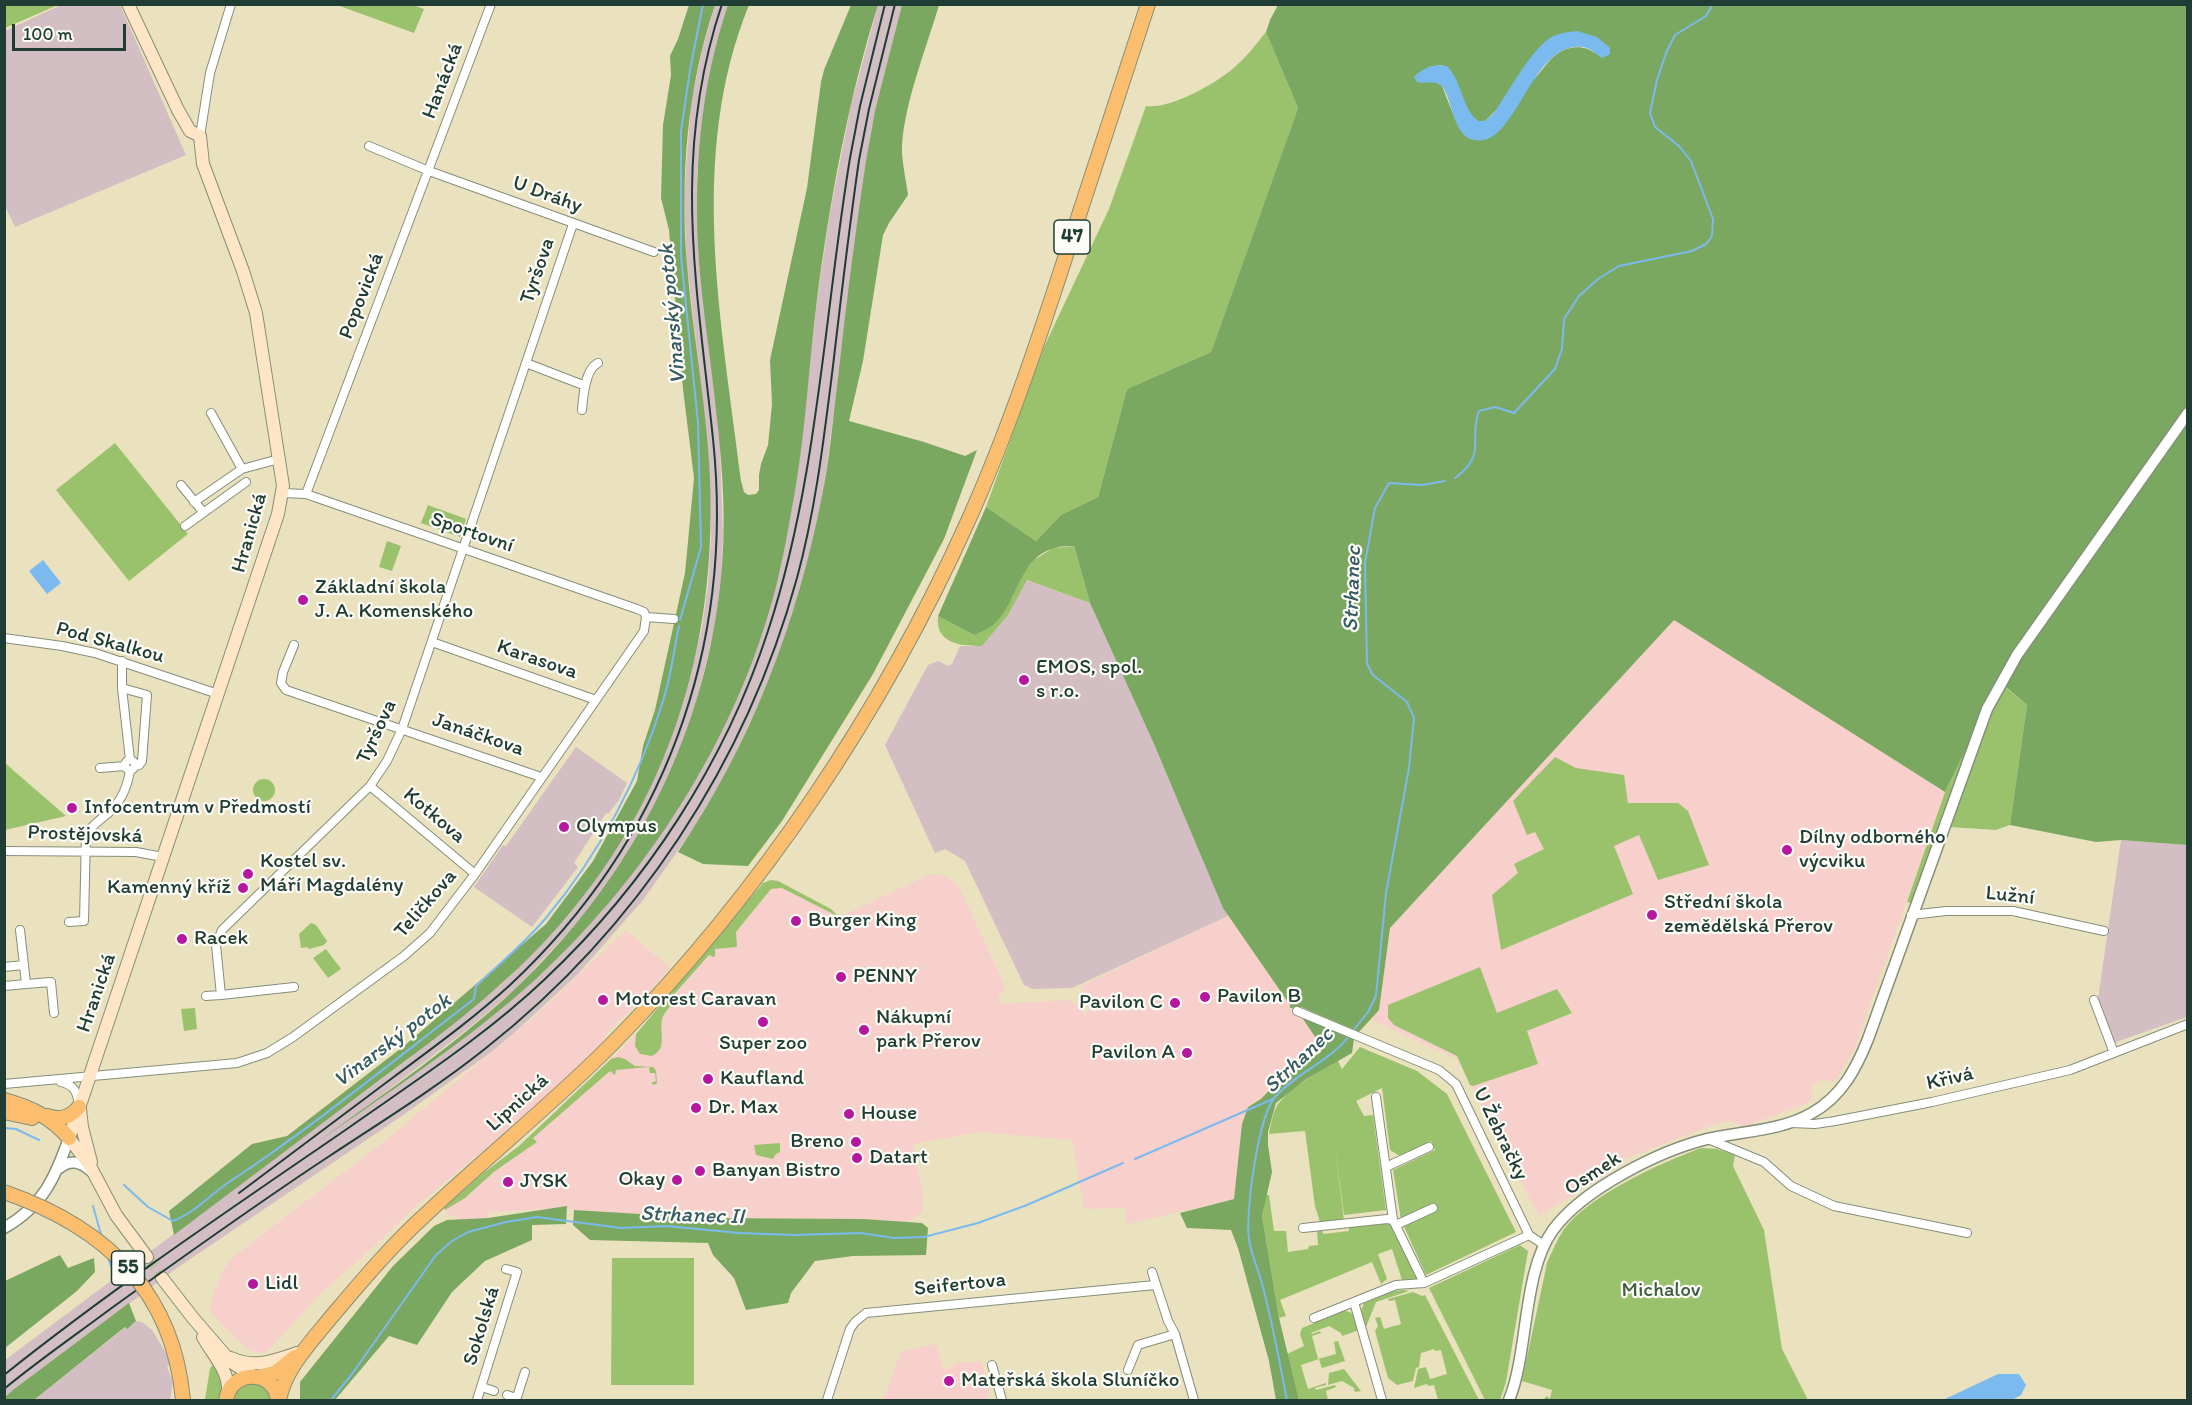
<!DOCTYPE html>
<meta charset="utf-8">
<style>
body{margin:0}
#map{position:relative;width:2192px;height:1405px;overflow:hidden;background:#eae1be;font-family:Itim,sans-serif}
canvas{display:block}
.frame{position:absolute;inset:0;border:6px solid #1f3d34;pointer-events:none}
.scale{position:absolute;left:12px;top:24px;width:114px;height:27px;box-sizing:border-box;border:3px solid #1f3d34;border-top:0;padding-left:8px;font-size:18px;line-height:21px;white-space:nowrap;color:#1f3d34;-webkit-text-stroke:4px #fdfcf7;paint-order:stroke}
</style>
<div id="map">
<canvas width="2192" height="1405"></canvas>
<div class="frame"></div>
<div class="scale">100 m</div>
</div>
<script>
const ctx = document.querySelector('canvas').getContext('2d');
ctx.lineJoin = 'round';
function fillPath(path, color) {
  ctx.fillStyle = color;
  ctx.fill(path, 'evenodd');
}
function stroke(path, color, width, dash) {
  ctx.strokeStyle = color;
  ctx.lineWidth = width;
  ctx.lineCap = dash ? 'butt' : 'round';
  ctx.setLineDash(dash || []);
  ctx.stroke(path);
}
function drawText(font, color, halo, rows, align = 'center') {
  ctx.font = font + ' Itim,sans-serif';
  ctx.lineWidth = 4.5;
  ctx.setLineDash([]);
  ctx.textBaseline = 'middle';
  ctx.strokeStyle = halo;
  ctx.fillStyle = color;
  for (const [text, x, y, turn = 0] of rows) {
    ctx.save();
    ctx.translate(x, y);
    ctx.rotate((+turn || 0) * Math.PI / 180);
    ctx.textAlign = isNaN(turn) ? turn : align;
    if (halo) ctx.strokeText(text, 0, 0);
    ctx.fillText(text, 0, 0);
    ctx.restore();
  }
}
const built = new Path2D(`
 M1674 620 1945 792 1855 1048 1835 1082 1822 1080 1812 1084 1811 1101 1798 1107 1742 1127 1730 1120 1710 1126 1612 1164 1608 1169 1607 1174 1539 1216 1457 1059 1371 1019 1379 1010 1390 928Z
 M939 874 954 882 960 889 1005 986 1003 992 998 996 999 1004 1069 1000 1079 1006 1085 1014 1094 1006 1079 987 1228 916 1290 1005V1008L1295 1015 1301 1016 1322 1047 1321 1052 1277 1082 1261 1099 1248 1107 1242 1124 1234 1199 1127 1224 1125 1208 1084 1209 1072 1140 979 1132 913 1144 923 1196 922 1212 908 1222 864 1219 615 1217 567 1208 488 1212V1218L458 1220V1215L448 1216 444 1208 482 1174 519 1146 611 1059 636 1034 707 949 736 933 771 889 780 887 784 889 839 917 929 875Z
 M626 930 670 968 650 991 611 1029 600 1044 545 1099 416 1206 370 1250 322 1292 266 1353 251 1351 224 1327 210 1310 211 1303 221 1273 232 1258 386 1140 531 1020Z
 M936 1344 943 1370 958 1363 981 1361 990 1392 988 1398 981 1400H883L901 1352Z`);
const industrial = new Path2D(`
 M61 5H120L186 155 15 227 5 206V31Z
 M715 5H728L709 79 697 172V196L699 263 720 446 723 537 721 585 714 629 696 705 678 757 642 830 606 887 572 929 513 991 469 1028 345 1123 445 1052 496 1013 560 956 601 912 657 839 690 788 722 728 749 666 780 571 795 488 817 300 830 213 851 105 878 5H902L872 127 823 493 811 551 795 609 772 674 726 774 694 828 643 900 578 974 513 1034 490 1053 396 1120 174 1270 5 1397V1360L411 1057 504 982 545 941 581 899 616 849 643 802 666 752 684 701 702 627 708 584 711 537 708 447 687 264 684 196 691 103 703 47Z
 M1026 580 1090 603 1154 744 1228 916 1072 988 1033 989 1024 985 965 861 945 849 935 853 885 745 928 665 938 661 948 666 952 664 960 646H982L1008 615Z
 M576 747 627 783 619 800 608 814 606 813 574 863 578 867 532 927 474 887 503 845 506 846Z
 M2121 840 2187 845V1017L2113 1043 2098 999Z
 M136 1321 142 1322 152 1330 172 1363 167 1367 173 1382 170 1400H34L126 1327 128 1328Z`);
const green = new Path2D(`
 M5 4H58V5L5 28Z
 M337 5H413L424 9 414 33Z
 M1266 32 1298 108 1211 352 1127 389 1098 497 1061 515 1036 541 986 507 1044 347 1109 209 1146 106C1170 110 1221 81 1238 64 1249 54 1257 43 1266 32Z
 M115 443 188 534 129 581 56 490Z
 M428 505 466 519 460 537 421 523Z
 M387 541 401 546 392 571 379 567Z
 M1074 546 1090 603 1027 580 1008 615 982 646C961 646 935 644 938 616L974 635 1015 590 1023 573 1034 560 1053 548Z
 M1998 681 2027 705 2010 825 1996 830 1950 827 1922 906 1907 902 1945 792Z
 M1555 757 1576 768 1624 775 1628 803H1678L1688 811 1709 865 1658 880 1639 835 1614 846 1633 894 1501 950 1492 895 1518 873 1514 864 1544 849 1535 832 1527 835 1513 801Z
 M5 763 66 816 5 830Z
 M253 790a11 11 0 1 1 22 0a11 11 0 1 1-22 0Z
 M771 880 778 881 831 909 839 917 782 888 771 889 736 932 737 947 715 949V956L713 957 709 955 669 1000 672 1004C668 1009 663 1014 662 1020 659 1034 668 1048 652 1056L640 1054 635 1046 636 1034 763 883Z
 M311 923 316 925 327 941 324 945 309 949 307 947 301 948 299 934Z
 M326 949 341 969 328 978 313 958Z
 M1480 967 1497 1013 1557 989 1572 1013 1527 1031 1538 1064 1473 1086 1470 1085 1457 1056 1394 1025 1388 1018V1005Z
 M195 1008 197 1029 184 1031 181 1009Z
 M1360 1047 1417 1071 1447 1094 1516 1232 1426 1275 1401 1220 1393 1170 1435 1150 1431 1141 1400 1156 1390 1150 1382 1088 1356 1101 1364 1116 1373 1115 1386 1210 1344 1215 1335 1147 1344 1221 1322 1223 1320 1222 1315 1206 1305 1131 1269 1134C1271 1125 1273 1110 1279 1103 1292 1086 1319 1072 1338 1061L1342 1069Z
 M618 1057 625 1059 635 1066 653 1067 656 1071 657 1083 654 1085 651 1083 656 1081 655 1073H650L649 1067 616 1070 615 1075 610 1071 533 1138 537 1142 495 1171 465 1198 445 1210 444 1208 482 1174 519 1146 611 1059Z
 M780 1143V1152L776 1154 773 1159 756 1155 754 1145Z
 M1701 1148 1717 1149 1735 1155 1733 1166 1764 1230 1782 1349 1808 1400H1543L1547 1396 1550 1399 1552 1390 1522 1381 1547 1263C1552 1251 1557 1240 1564 1229 1590 1195 1660 1163 1701 1148Z
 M1266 1195H1269L1274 1231H1286L1288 1252 1308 1249 1309 1246 1318 1245 1317 1229H1322L1323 1234 1349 1231V1226L1387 1222 1393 1227 1419 1280 1403 1283 1392 1249 1378 1254 1387 1279 1381 1284 1372 1262 1280 1300 1286 1316 1279 1318 1262 1216Z
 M1520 1245 1528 1251 1506 1382 1500 1400H1485L1429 1288Z
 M612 1258H694V1385H611Z
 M1404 1290 1409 1291 1376 1302 1366 1327 1361 1311 1364 1303 1393 1291Z
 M1413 1292 1422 1296 1425 1295 1479 1400H1438L1434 1385 1428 1386 1427 1384 1414 1388 1418 1369 1426 1367 1430 1379 1447 1374 1441 1350 1435 1351 1434 1349 1421 1353 1419 1367 1416 1368 1413 1381 1397 1385 1388 1378 1375 1331 1378 1326 1375 1318 1380 1317 1384 1329 1401 1324 1395 1300 1389 1301 1388 1299Z
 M1344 1311C1355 1311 1356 1320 1359 1330L1342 1336 1341 1333 1329 1326 1311 1333 1312 1334 1320 1331 1321 1333 1312 1336 1318 1359 1336 1354 1334 1342 1338 1341 1345 1361 1322 1368 1319 1359 1301 1365 1308 1389 1326 1383V1385L1315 1388 1316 1390 1335 1385 1336 1387 1326 1391 1328 1400H1299L1287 1354 1304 1346 1300 1334 1302 1328Z
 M215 1363 224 1381 221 1400H205L210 1368Z
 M1344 1369 1361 1391 1355 1392 1354 1388 1342 1381 1328 1385 1329 1373Z
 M257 1382 269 1390 271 1400H231L241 1384Z`);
const forest = new Path2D(`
 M689 5H715C687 88 680 177 687 265 692 326 703 386 708 447 723 630 674 803 547 939 495 995 434 1040 373 1085 307 1135 240 1185 174 1235L169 1211 252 1144 287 1136 404 1046 546 924 593 861 637 781 643 746 655 710 685 573 694 478 683 389 669 230 661 198 663 125 671 75 670 56 678 39Z
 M728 5H749C687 157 722 323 741 481L744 492 748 495 756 494 759 490V475L761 464 768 445 772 404 770 360 807 188 821 82 824 70 851 5H878C848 100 830 200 817 299 809 363 806 427 795 491 790 517 786 544 780 570 745 724 653 871 537 978 470 1039 393 1089 318 1142 384 1093 454 1046 514 990 628 883 702 743 720 587 727 528 723 469 716 411 711 361 703 312 699 262 693 175 700 88 728 5Z
 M902 5H939C927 46 901 112 902 153 903 167 906 181 908 195L889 223 883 235 863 361 849 421 924 442 965 456 977 450 944 539 873 674 782 821 748 866 703 864 678 852C751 743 797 624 822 496 830 457 833 417 838 378 846 306 855 233 866 161L875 111Z
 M1278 5H2187V845L2121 840 2096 842 2010 825 2027 705 1999 681 1945 792 1674 620 1390 928 1379 1010 1359 1032 1301 1007 1290 1008V1005L1223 908 1154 744 1090 603 1074 546C1068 546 1061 546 1055 548 1020 557 1018 598 998 620 991 628 983 631 974 635L938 616 986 507 1036 541 1061 515 1098 497 1127 389 1211 352 1298 108 1266 32 1270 20ZM1577 31 1595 54C1586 44 1567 46 1557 54 1548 60 1542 71 1535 78 1514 99 1490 118 1468 138L1455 119 1442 86 1436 82 1428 67 1442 65 1471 116 1478 121H1485Z
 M1301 1016 1354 1039 1352 1053 1305 1080 1276 1103 1268 1132V1145L1272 1172 1262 1216 1279 1318 1299 1400H1276L1269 1361 1238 1248 1231 1230 1187 1228 1180 1213 1234 1199 1242 1124 1248 1107 1261 1099 1277 1082 1321 1052 1322 1047Z
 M567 1206 566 1224 532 1225V1240L485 1261 452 1292 417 1345 389 1336 335 1400H300V1382L393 1266 434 1226 447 1220 488 1218Z
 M574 1210 707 1218 864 1219 922 1223 928 1228 926 1255 853 1256 815 1261 791 1293 788 1303 746 1310 734 1278 713 1255 708 1243 590 1240 573 1225Z
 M60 1255 68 1268 94 1258 95 1272 77 1291 5 1348V1281Z
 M129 1303 136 1321 127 1329 125 1327 34 1400H5V1397L13 1390Z`);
const water = new Path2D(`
 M1577 31 1597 37 1610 48V54L1602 58C1596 54 1590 48 1583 47 1530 40 1517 149 1474 140 1450 135 1453 92 1439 84 1432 81 1424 84 1417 82L1414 77C1422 68 1435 63 1447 66 1462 81 1462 109 1478 121H1485L1494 113C1508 93 1530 51 1550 38 1558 33 1568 32 1577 31Z
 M43 560 61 583 47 594 29 571Z
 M1998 1374H2019L2026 1385 2021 1395 2012 1400H1943Z`);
const stream = new Path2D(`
 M1455 478C1488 454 1468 439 1479 411L1495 407 1514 413 1555 369 1562 349 1564 319 1579 296 1598 279 1619 266 1692 251 1706 244 1712 236 1713 219 1691 161 1679 146 1655 127 1650 113 1657 80 1666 53 1675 35 1706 16 1713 4
 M680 620 701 547 698 423 681 256V131L690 70 703 4
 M1352 1032 1368 1012 1376 996 1386 893 1409 768 1414 718 1407 702 1373 675 1367 664 1365 563 1375 508 1389 483 1422 485 1445 481
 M4 1128 16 1129 39 1140
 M1135 1159 1273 1099
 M124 1185 148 1207 173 1221C194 1213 210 1195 229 1182 314 1126 393 1061 474 999L476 986C499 964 525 943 545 919 599 855 640 777 664 698 671 675 674 650 679 626
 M93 1206 102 1238
 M108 1258 112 1269
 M331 1400 352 1374 436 1255 452 1241 468 1232 506 1222 537 1217 621 1228 666 1226 739 1233 794 1235 860 1233 894 1238 924 1237 978 1223 1027 1205 1123 1163
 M1287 1400C1279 1360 1272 1319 1261 1280 1257 1266 1251 1254 1249 1240 1245 1213 1258 1117 1275 1097 1296 1073 1329 1062 1349 1036`);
const secondaryTunnel = new Path2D(`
 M147 1257 162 1278`);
const minor = new Path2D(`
 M200 136 210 73 231 4
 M369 146 429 171 654 252
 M526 363 583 385
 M582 410C583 397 585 369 598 363
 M211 413 242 469
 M181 485 203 512
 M283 493 306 494 637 609 644 612 646 617
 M306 494 491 4
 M194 502 242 469 279 459
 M185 526 246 482
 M646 617 674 619
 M4 638 62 646 95 653 218 694
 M432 642 596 700
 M294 645 283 672 281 683 286 690 541 777
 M122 661V688L130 760
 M122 688 147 695 142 761 139 765 135 766
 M125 765a5 5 0 1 1 10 0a5 5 0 1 1-10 0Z
 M100 768 125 766
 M370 786 475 874
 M4 851 136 852 163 857
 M1911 915 1946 911H2013L2104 931
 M69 922 84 921 86 835C91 826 99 821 107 814 121 803 127 788 130 771
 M20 930 24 965
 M4 967 24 965 26 984 51 982 54 1013
 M4 986 26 984
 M294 987 221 995 216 945 222 930 370 786 387 761 402 729 573 224
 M206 996 221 995
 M2094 1000 2114 1053
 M1297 1011 1439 1070 1456 1084 1529 1235
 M61 1082C74 1085 77 1092 79 1104
 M4 1084 237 1063 267 1053 293 1037 404 956 430 933 475 874 644 631 646 617
 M1376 1097 1393 1220
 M1791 1123 1815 1124 1835 1121 1932 1102 2070 1070 2188 1024
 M1708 1139 1764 1162 1791 1186 1834 1206 1967 1233
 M1386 1167 1429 1147
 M1396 1225 1433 1208
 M1303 1228 1387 1219 1393 1220 1424 1283
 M1152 1272 1168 1321 1175 1334 1194 1400
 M1354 1302 1382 1400
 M1314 1318 1396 1285 1424 1283 1529 1235 1544 1245
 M992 1365 1002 1400
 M1128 1370 1138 1345 1175 1334
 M482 1387 494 1391
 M507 1395 516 1398
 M477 1400 517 1272 506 1269
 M516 1400 525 1372
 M827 1400 850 1329 855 1322 866 1313 1155 1285`);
const tertiary = new Path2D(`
 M58 1169C70 1159 80 1161 91 1171
 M4 1228C43 1206 55 1178 69 1138
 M1509 1400C1529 1351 1522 1273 1553 1230 1583 1189 1659 1151 1707 1139 1742 1131 1781 1131 1812 1113 1842 1096 1856 1069 1868 1039L1987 709 2017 655 2188 413`);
const secondary = new Path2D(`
 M128 4 178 110 190 131 200 136 203 164 243 271 256 313 283 486 278 514 69 1138 90 1166 116 1215 147 1257
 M80 1109 82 1127 91 1162
 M162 1278 193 1318 231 1362 253 1376
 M203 1337C213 1355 230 1372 228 1393
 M231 1358C255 1369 273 1361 297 1353`);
const primary = new Path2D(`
 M4 1100C30 1107 51 1117 69 1138
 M4 1112 32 1118
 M47 1116C60 1120 70 1118 79 1107
 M258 1377 275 1373 295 1357
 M226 1400C231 1369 274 1369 278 1400
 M279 1400C285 1368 312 1341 332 1316 361 1282 390 1247 423 1217 486 1157 554 1103 615 1041 762 891 882 712 968 521 1013 421 1046 317 1080 212 1102 143 1125 74 1148 4`);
const rail = new Path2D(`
 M239 1193C291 1154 343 1115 395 1076 434 1047 474 1018 510 985 664 841 735 648 713 439 697 286 671 156 722 4
 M4 1375C113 1288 229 1210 344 1131 412 1083 484 1037 545 979 646 884 725 763 768 631 818 479 824 316 850 158L860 106 885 4
 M4 1389C39 1360 77 1334 113 1307 184 1256 255 1205 328 1157 381 1122 436 1088 486 1048 637 929 746 763 797 578 816 508 824 437 833 366 841 297 849 229 859 160L869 109 895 4`);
const primaryBridge = new Path2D(`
 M4 1192C105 1227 173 1290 183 1400`);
const markers = [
 [303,600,6,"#b5179e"],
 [1024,680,6,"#b5179e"],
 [72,808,6,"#b5179e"],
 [564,827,6,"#b5179e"],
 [1787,850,6,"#b5179e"],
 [248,874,6,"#b5179e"],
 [243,888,6,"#b5179e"],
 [1652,915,6,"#b5179e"],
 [796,921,6,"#b5179e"],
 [182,939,6,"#b5179e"],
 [841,977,6,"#b5179e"],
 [1205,997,6,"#b5179e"],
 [603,1000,6,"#b5179e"],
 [1175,1003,6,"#b5179e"],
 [763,1022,6,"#b5179e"],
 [864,1030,6,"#b5179e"],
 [1187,1053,6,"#b5179e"],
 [708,1079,6,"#b5179e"],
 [696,1108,6,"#b5179e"],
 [849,1114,6,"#b5179e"],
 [856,1142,6,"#b5179e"],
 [857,1158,6,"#b5179e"],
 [700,1171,6,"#b5179e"],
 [677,1180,6,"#b5179e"],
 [508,1182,6,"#b5179e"],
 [253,1284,6,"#b5179e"],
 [949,1381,6,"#b5179e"]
];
const shields = [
 [1072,237,36],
 [128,1268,33]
];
const shieldNames = [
 ["47",1072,237],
 ["55",128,1268]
];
const streetNames = [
 ["Hanácká",443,81,-69],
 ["U Dráhy",547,195,20],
 ["Tyršova",538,271,-71],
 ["Popovická",362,296,-69],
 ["Hranická",250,533,-74],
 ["Sportovní",472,533,19],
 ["Pod Skalkou",110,643,15],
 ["Karasova",537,660,19],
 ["Tyršova",377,732,-65],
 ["Janáčkova",478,735,19],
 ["Kotkova",434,816,40],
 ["Prostějovská",85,835,2],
 ["Lužní",2010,896,6],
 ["Teličkova",426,904,-49],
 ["Hranická",97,993,-71],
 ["Křivá",1950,1079,-13],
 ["Lipnická",518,1103,-42],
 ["U Žebračky",1500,1134,64],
 ["Osmek",1593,1174,-33],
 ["Seifertova",960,1285,-6],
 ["Sokolská",482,1326,-73]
];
const poiNames = [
 ["Základní škola",315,588],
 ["J. A. Komenského",315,612],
 ["EMOS, spol.",1036,668],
 ["s r.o.",1036,692],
 ["Infocentrum v Předmostí",84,808],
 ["Olympus",576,827],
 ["Dílny odborného",1799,838],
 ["výcviku",1799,862],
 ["Kostel sv.",260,862],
 ["Máří Magdalény",260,886],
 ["Kamenný kříž",231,888,"right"],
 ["Střední škola",1664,903],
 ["zemědělská Přerov",1664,927],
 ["Burger King",808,921],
 ["Racek",194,939],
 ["PENNY",853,977],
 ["Pavilon B",1217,997],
 ["Motorest Caravan",615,1000],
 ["Pavilon C",1163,1003,"right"],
 ["Nákupní",876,1018],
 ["park Přerov",876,1042],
 ["Super zoo",763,1044,"center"],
 ["Pavilon A",1175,1053,"right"],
 ["Kaufland",720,1079],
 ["Dr. Max",708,1108],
 ["House",861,1114],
 ["Breno",844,1142,"right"],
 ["Datart",869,1158],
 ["Banyan Bistro",712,1171],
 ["Okay",665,1180,"right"],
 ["JYSK",520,1182],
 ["Lidl",265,1284],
 ["Mateřská škola Sluníčko",961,1381]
];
const parkNames = [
 ["Michalov",1661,1291]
];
const waterNames = [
 ["Vinarský potok",673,314,-95],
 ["Strhanec",1353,589,-88],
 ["Vinarský potok",393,1041,-37],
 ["Strhanec",1299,1061,-43],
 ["Strhanec II",692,1216,2]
];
fillPath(built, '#f7d0cc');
fillPath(industrial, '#d2bec3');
fillPath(green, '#9ac26d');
fillPath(forest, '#7ba860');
fillPath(water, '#7bbaef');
stroke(stream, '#7bbaef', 2);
stroke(secondaryTunnel, '#c1c0a2', 12, [12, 6]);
stroke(minor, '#848f79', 10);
stroke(tertiary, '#848f79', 13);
stroke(secondary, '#848f79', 14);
stroke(primary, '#848f79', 16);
stroke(minor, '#fff', 8);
stroke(tertiary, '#fff', 10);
stroke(secondary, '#fde5c5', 12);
stroke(primary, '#fabe6e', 14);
stroke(rail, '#1f3d34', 2);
stroke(primaryBridge, '#848f79', 16, []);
stroke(primaryBridge, '#fabe6e', 14);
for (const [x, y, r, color] of markers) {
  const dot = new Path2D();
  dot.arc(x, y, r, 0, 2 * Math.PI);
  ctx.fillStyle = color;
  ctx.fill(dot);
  stroke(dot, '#fdfcf7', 2);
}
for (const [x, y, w] of shields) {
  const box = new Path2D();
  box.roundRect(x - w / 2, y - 17, w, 34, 4.5);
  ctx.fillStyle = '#fdfcf7';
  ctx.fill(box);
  stroke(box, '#1f3d34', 1.5);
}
drawText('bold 20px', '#1f3d34', null, shieldNames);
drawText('21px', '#1f3d34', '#fdfcf7', streetNames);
drawText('21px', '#1f3d34', '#fdfcf7', poiNames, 'left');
drawText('21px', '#3e5e42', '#fdfcf7', parkNames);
drawText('italic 22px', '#365c63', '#fdfcf7', waterNames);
</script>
